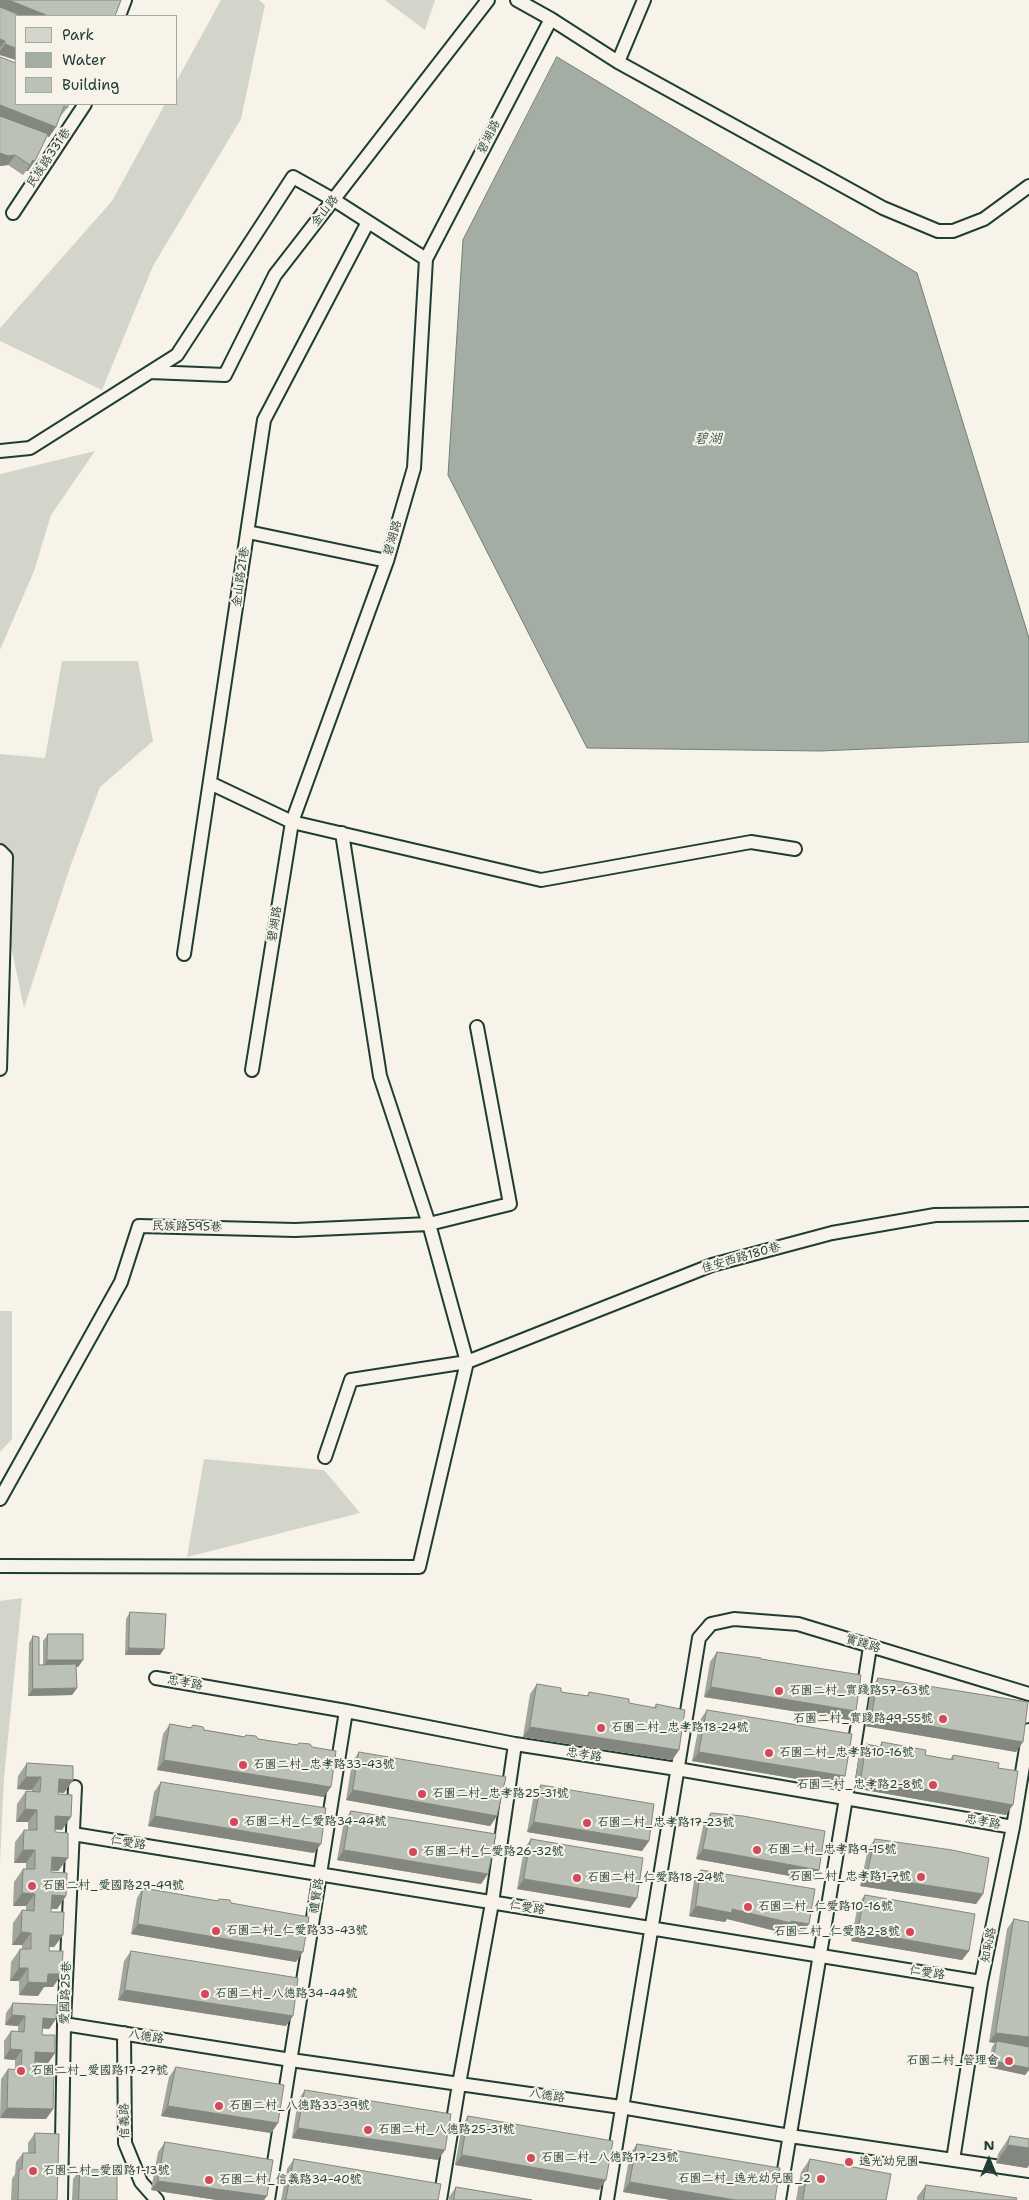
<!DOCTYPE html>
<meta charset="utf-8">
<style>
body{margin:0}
#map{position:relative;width:1029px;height:2200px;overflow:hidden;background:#f7f3e8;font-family:"Shantell Sans",sans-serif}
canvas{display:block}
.legend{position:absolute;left:15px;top:15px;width:162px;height:90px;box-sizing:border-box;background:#f7f3e8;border:1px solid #a1aaa0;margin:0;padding:6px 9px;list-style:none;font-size:15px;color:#1f3d34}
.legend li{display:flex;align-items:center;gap:10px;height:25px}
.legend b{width:25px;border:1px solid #a1aaa0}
.north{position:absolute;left:964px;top:2135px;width:50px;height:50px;-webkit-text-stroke:4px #f7f3e8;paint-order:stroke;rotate:0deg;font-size:14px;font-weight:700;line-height:20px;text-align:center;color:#1f3d34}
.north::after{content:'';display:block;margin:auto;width:18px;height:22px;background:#1f3d34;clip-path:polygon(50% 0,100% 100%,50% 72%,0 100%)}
</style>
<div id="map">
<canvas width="1029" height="2200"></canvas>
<ul class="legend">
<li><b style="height:14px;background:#d3d5ca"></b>Park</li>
<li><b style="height:14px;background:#a4ada3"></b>Water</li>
<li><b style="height:14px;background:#bbc1b6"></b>Building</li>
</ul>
<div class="north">N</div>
</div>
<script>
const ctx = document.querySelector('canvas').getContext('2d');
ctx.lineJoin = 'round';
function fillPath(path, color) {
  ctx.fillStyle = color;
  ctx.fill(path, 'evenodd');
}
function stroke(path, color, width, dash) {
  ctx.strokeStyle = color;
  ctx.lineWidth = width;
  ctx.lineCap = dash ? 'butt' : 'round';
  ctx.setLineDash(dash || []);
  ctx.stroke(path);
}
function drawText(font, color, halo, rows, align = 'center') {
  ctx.font = font + ' "Shantell Sans","LXGW WenKai TC",sans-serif';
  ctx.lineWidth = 4;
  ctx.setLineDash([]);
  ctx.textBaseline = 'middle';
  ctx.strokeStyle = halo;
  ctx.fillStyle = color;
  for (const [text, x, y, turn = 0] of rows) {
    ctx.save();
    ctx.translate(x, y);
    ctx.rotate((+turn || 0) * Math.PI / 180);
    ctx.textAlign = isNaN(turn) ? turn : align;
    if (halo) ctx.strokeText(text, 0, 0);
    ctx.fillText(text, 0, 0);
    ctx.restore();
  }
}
const green = new Path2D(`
 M221 0H259L265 5 241 119 153 266 102 390 0 341V328L112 201 165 104H176V82Z
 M385 0H435L425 30Z
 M95 451 51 515 34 571 0 650V474Z
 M62 661H138L153 741 100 787 70 867 24 1008 0 894V754L45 758Z
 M0 1311H12V1439L0 1452Z
 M204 1459 324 1470 360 1513 187 1557Z
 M22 1598 4 1778 0 1863V1601Z`);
const water = new Path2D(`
 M557 57 917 273 1029 638V742L820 751 587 748 448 475 463 240Z`);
const service = new Path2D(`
 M517 0 551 19 618 62 883 208 938 231H953L984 219 1029 186
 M119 16 125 0
 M618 62 644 0
 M13 213 85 104
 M150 372 225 375 275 275 488 0
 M0 451 30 448 177 355 293 177 334 200 426 259
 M248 532 387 561
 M210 783 292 822 541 880 751 842 795 849
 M0 851 6 857 0 1069
 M184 954 264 420 368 222
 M252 1070 292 822 387 561 414 468 426 259 551 19
 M325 1457 351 1380 467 1362 712 1265 832 1233 935 1215 1029 1214
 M0 1499 121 1282 139 1226 295 1230 429 1224 510 1204 477 1027
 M0 1566 419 1567 467 1362 429 1224 380 1076 342 833
 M156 1678 346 1711 515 1744 677 1769 1013 1827
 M73 1834 981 1982
 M64 2024 291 2060 621 2107 790 2136 1029 2171
 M124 2033 125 2143 141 2182 157 2200
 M953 2160 981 1982 1013 1827 1029 1730
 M61 2200 64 2024 75 1787
 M268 2200 346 1711
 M440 2200 459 2084 492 1903 515 1744
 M607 2200 699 1638 711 1624 734 1619 798 1624 1029 1694
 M779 2200 846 1798 870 1647`);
const wall = new Path2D(`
 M0 0 16 60 0 55Z
 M0 57 69 104 67 108 60 117 56 127 49 137 47 136 28 171H26L23 175 8 165 1 166Z
 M130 1612 160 1655H125L126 1619Z
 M48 1634 83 1660 78 1667H76L77 1688 72 1695 28 1696 29 1643 33 1636 39 1665H43V1641Z
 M717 1652 761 1659 849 1720 704 1697 710 1662Z
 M878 1678 1016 1752 865 1726 871 1688Z
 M537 1684 561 1692 587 1696 589 1692 629 1703 654 1708 656 1704 679 1750 672 1760 523 1737 530 1694Z
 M707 1710 838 1786 692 1761 700 1720Z
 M170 1724 297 1745 324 1797 157 1770 163 1734Z
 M882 1742 925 1755 950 1759 953 1755 998 1768 1006 1815 854 1788 859 1754 866 1744 879 1747Z
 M359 1752 497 1816 490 1826 346 1800 352 1762Z
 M27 1763 73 1780 64 1793 58 1792 62 1830 55 1829V1832L68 1858 58 1871 51 1870V1872L66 1896 57 1909H51V1912L63 1935 54 1947H49L53 1987H44L38 1996 19 1995V1981H10L11 1962 20 1949H22V1945H12L13 1923 22 1910 26 1911V1906H13L14 1882 23 1869H26V1863H14L15 1842 24 1830H28V1822H16L17 1804 26 1791 32 1792V1790L17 1789 18 1776Z
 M161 1782 314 1853 148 1826 154 1792Z
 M541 1785 649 1841 642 1851 527 1832 534 1794Z
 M351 1811 481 1884 337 1860 344 1821Z
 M711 1813 819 1870 812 1880 696 1859 704 1822Z
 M531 1839 637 1898 630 1908 517 1889 524 1849Z
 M875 1839 983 1894 976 1904 860 1886 868 1849Z
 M701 1870 809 1924 802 1934 785 1931 784 1933 727 1919 725 1922 689 1916 694 1880Z
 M143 1888 218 1901 231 1903 296 1962 131 1934 137 1898Z
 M865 1895 969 1951 962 1960 851 1941 858 1904Z
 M1014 1919 1029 1922V2070L1025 2075 988 2067 992 2047 995 2043 989 2042 1007 1929Z
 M131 1951 286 2026 118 2000 124 1961Z
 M13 2003 56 2019 49 2029 42 2028V2035L55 2053 48 2063 35 2062V2072L53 2109 46 2119 0 2118 1 2079 8 2069 15 2070V2060L4 2059V2041L11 2031 18 2032V2026L5 2025 6 2013Z
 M176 2067 278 2123 271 2133 161 2116 169 2077Z
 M305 2090 438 2160 292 2138 298 2100Z
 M468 2116 599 2190 455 2165 462 2126Z
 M35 2133 57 2200H11L12 2179 15 2174 16 2162 23 2153H28V2143Z
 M1010 2136 1029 2139V2165L1027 2168 996 2163 998 2154Z
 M165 2142 267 2196 264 2200H217L151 2190 158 2152Z
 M637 2144 775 2200H671L623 2192 630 2154Z
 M294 2159 438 2200H281L287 2169Z
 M810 2159 886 2200H796L801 2172Z
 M80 2169 117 2200H72L73 2179Z
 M926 2185 1016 2200H917V2197Z
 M456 2187 532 2200H449V2197Z`);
const shadedWall = new Path2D(`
 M0 0H9L49 16H18L0 9Z
 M0 39 5 41 0 48Z
 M5 44 16 48V60L0 55V51Z
 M0 105 56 127 49 137 0 118Z
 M0 153 15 155 8 165 1 166H0Z
 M33 160 35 161 28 171H26Z
 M129 1648 164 1649 160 1655H125Z
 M47 1660H83L78 1667H43Z
 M711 1687 856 1711 849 1720 704 1697Z
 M77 1688 72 1695 28 1696 33 1689Z
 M872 1716 1023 1742 1016 1752 865 1726Z
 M530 1727 679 1750 672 1760 523 1737Z
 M699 1752 845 1776 838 1786 692 1761Z
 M164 1760 331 1787 324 1797 157 1770Z
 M26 1777H41L32 1790 17 1789Z
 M861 1778 1013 1805 1006 1815 854 1788Z
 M59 1779 73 1780 64 1793 50 1792Z
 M353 1790 497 1816 490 1826 346 1800Z
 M25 1809 37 1810 28 1822H16Z
 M55 1816 71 1817 62 1830 46 1829Z
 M155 1816 321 1844 314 1853 148 1826Z
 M534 1822 649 1841 642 1851 527 1832Z
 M703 1849 819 1870 812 1880 696 1859Z
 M23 1850H35L26 1863H14Z
 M344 1850 488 1874 481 1884 337 1860Z
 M52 1857 68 1858 58 1871 43 1870Z
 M867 1876 983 1894 976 1904 860 1886Z
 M524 1879 637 1898 630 1908 517 1889Z
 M22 1893 35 1894 26 1906H13Z
 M52 1895 66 1896 57 1909 43 1908Z
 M696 1906 732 1909 809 1924 802 1934 785 1931 784 1933 727 1919 725 1922 689 1916Z
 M138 1924 303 1952 296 1962 131 1934Z
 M858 1931 969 1951 962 1960 851 1941Z
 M21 1932 31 1933 22 1945H12Z
 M50 1935H63L54 1947H41Z
 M19 1968H28L19 1981H10Z
 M48 1974H62L53 1987H44L38 1996 19 1995 28 1982Z
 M125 1990 293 2016 286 2026 118 2000Z
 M12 2015 25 2016 18 2026 5 2025Z
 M43 2018 56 2019 49 2029 36 2028Z
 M996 2033 1029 2037V2048L997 2041 995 2043 989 2042Z
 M10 2049 22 2050 15 2060 4 2059Z
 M35 2052 55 2053 48 2063 28 2062Z
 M993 2061 1029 2068V2070L1025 2075 988 2067Z
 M168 2106 278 2123 271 2133 161 2116Z
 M7 2108 53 2109 46 2119 0 2118Z
 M298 2128 445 2150 438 2160 292 2138Z
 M1008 2145 1029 2148V2165L1027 2168 996 2163Z
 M462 2155 606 2180 599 2190 455 2165Z
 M158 2181 267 2196 264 2200H217L151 2190Z
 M630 2182 735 2200H671L623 2192Z`);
const building = new Path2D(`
 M9 0H121L115 16H49Z
 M0 7 22 16H16V48L5 44V41L0 39Z
 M0 57 16 63V104H69L67 108 64 106 56 127 0 105Z
 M0 116 48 134 35 161 33 160 30 165 15 155 8 156 0 153Z
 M130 1612 166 1614 164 1649 129 1648Z
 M48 1634H83V1660H47Z
 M33 1636 39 1637V1665L76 1664 77 1688 33 1689Z
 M717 1652 761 1658V1659L861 1675 856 1711 711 1687Z
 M878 1678 1028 1702 1023 1742 872 1716Z
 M537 1684 561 1688V1692L588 1696 589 1692 629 1699V1703L656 1708V1704L685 1710 679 1750 530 1727Z
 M707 1710 852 1734 845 1776 699 1752Z
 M170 1724 191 1728 193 1725 203 1727 204 1730 244 1737 246 1735 256 1736 258 1739 297 1745 299 1743 310 1744 312 1747 336 1751 331 1787 164 1760Z
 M882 1742 926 1750 925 1755 953 1760V1755L999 1763 998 1768 1018 1771 1013 1805 861 1778 866 1744 881 1747Z
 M359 1752 506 1777 497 1816 353 1790Z
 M27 1763 73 1766V1780L59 1779 58 1794 72 1795 71 1817 55 1816V1832L68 1833V1858L52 1857 51 1872 67 1873 66 1896 52 1895 51 1912H64L63 1935H50L49 1951H63L62 1974H48L47 1983 28 1982V1968H19L20 1949H31V1933L21 1932 22 1910 34 1911 35 1894 22 1893 23 1869H35V1850H23L24 1830H37V1810L25 1809 26 1791 40 1792 41 1777H26Z
 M161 1782 326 1808 321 1844 155 1816Z
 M541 1785 654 1804 649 1841 534 1822Z
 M351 1811 496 1834 488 1874 344 1850Z
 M711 1813 743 1816 825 1831 819 1870 703 1849Z
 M531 1839 643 1858 637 1898 524 1879Z
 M875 1839 952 1850 989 1858 983 1894 867 1876Z
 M701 1870 815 1889 809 1924 791 1921V1923L732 1909V1913L696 1906Z
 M143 1888 218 1901 219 1899 230 1900 231 1903 309 1917 303 1952 138 1924Z
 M865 1895 975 1914 969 1951 858 1931Z
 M1014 1919 1029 1922V2037L996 2033Z
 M131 1951 298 1978 293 2016 125 1990Z
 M13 2003 57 2005 56 2019 43 2018 42 2035H55V2053L35 2052V2072L54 2073 53 2109 7 2108 8 2069 21 2070 22 2050 10 2049 11 2031 24 2032 25 2016 12 2015Z
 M997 2041 1029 2047V2068L993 2061Z
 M176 2067 284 2085 278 2123 168 2106Z
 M305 2090 451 2114 445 2150 298 2128Z
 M468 2116 613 2141 606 2180 462 2155Z
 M35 2133 59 2134 57 2200H18L19 2169H22L23 2153H35Z
 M1010 2136 1029 2139V2148L1008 2145Z
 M165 2142 273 2160 267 2196 158 2181Z
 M637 2144 780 2168 775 2200H735L630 2182Z
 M294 2159 441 2184 438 2200H286Z
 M810 2159 891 2174 886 2200H803Z
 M80 2169 117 2170V2200H79Z
 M926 2185 1017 2198 1016 2200H924Z
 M456 2187 532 2200H454Z`);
const markers = [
 [779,1691,5,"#d1495b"],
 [943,1719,5,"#d1495b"],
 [601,1728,5,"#d1495b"],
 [769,1753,5,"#d1495b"],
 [243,1765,5,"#d1495b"],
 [933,1785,5,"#d1495b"],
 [422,1794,5,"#d1495b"],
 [234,1822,5,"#d1495b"],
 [587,1823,5,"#d1495b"],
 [757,1850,5,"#d1495b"],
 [413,1852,5,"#d1495b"],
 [921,1877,5,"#d1495b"],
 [577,1878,5,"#d1495b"],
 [32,1886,5,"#d1495b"],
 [748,1907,5,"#d1495b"],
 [216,1931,5,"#d1495b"],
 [910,1932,5,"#d1495b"],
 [205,1994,5,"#d1495b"],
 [1009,2061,5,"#d1495b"],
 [21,2071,5,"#d1495b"],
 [219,2106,5,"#d1495b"],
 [368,2130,5,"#d1495b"],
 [531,2158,5,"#d1495b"],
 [849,2162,5,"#d1495b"],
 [33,2171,5,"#d1495b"],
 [821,2179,5,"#d1495b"],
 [209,2180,5,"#d1495b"]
];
const streetNames = [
 ["碧湖路",489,137,-63],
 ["民族路331巷",49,158,-56],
 ["金山路",325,211,-52],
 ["碧湖路",393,538,-74],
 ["金山路21巷",241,577,-82],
 ["碧湖路",275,924,-81],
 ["民族路595巷",187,1227,1],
 ["佳安西路180巷",741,1258,-16],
 ["實踐路",863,1644,17],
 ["忠孝路",185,1683,10],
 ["忠孝路",584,1755,9],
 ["忠孝路",983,1822,10],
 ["仁愛路",128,1843,9],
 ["禮賢路",317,1896,-81],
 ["仁愛路",527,1908,9],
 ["知恥路",989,1945,-79],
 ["仁愛路",927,1973,9],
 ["愛國路25巷",66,1993,-88],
 ["八德路",146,2037,9],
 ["八德路",547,2096,8],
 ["信義路",125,2121,-91]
];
const poiNames = [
 ["石園二村_實踐路57-63號",789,1691],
 ["石園二村_實踐路49-55號",933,1719,"right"],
 ["石園二村_忠孝路18-24號",611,1728],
 ["石園二村_忠孝路10-16號",779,1753],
 ["石園二村_忠孝路33-43號",253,1765],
 ["石園二村_忠孝路2-8號",923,1785,"right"],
 ["石園二村_忠孝路25-31號",432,1794],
 ["石園二村_仁愛路34-44號",244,1822],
 ["石園二村_忠孝路17-23號",597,1823],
 ["石園二村_忠孝路9-15號",767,1850],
 ["石園二村_仁愛路26-32號",423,1852],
 ["石園二村_忠孝路1-7號",911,1877,"right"],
 ["石園二村_仁愛路18-24號",587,1878],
 ["石園二村_愛國路29-49號",42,1886],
 ["石園二村_仁愛路10-16號",758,1907],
 ["石園二村_仁愛路33-43號",226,1931],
 ["石園二村_仁愛路2-8號",900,1932,"right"],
 ["石園二村_八德路34-44號",215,1994],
 ["石園二村_管理會",999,2061,"right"],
 ["石園二村_愛國路17-27號",31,2071],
 ["石園二村_八德路33-39號",229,2106],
 ["石園二村_八德路25-31號",378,2130],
 ["石園二村_八德路17-23號",541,2158],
 ["逸光幼兒園",859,2162],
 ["石園二村_愛國路1-13號",43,2171],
 ["石園二村_逸光幼兒園_2",811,2179,"right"],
 ["石園二村_信義路34-40號",219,2180]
];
const waterNames = [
 ["碧湖",708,439]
];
fillPath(green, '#d3d5ca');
fillPath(water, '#a4ada3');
stroke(water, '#6f8077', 1);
stroke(service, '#1f3d34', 16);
stroke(service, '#f7f3e8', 12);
fillPath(wall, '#a1a69d');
fillPath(shadedWall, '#83877f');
fillPath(building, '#bbc1b6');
stroke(building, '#83877f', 1);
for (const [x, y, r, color] of markers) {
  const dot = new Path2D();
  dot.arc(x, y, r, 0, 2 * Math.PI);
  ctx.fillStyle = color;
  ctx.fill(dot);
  stroke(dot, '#f7f3e8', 2);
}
drawText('12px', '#1f3d34', '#f7f3e8', streetNames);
drawText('12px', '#1f3d34', '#f7f3e8', poiNames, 'left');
drawText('italic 14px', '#405950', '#f7f3e8', waterNames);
</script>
